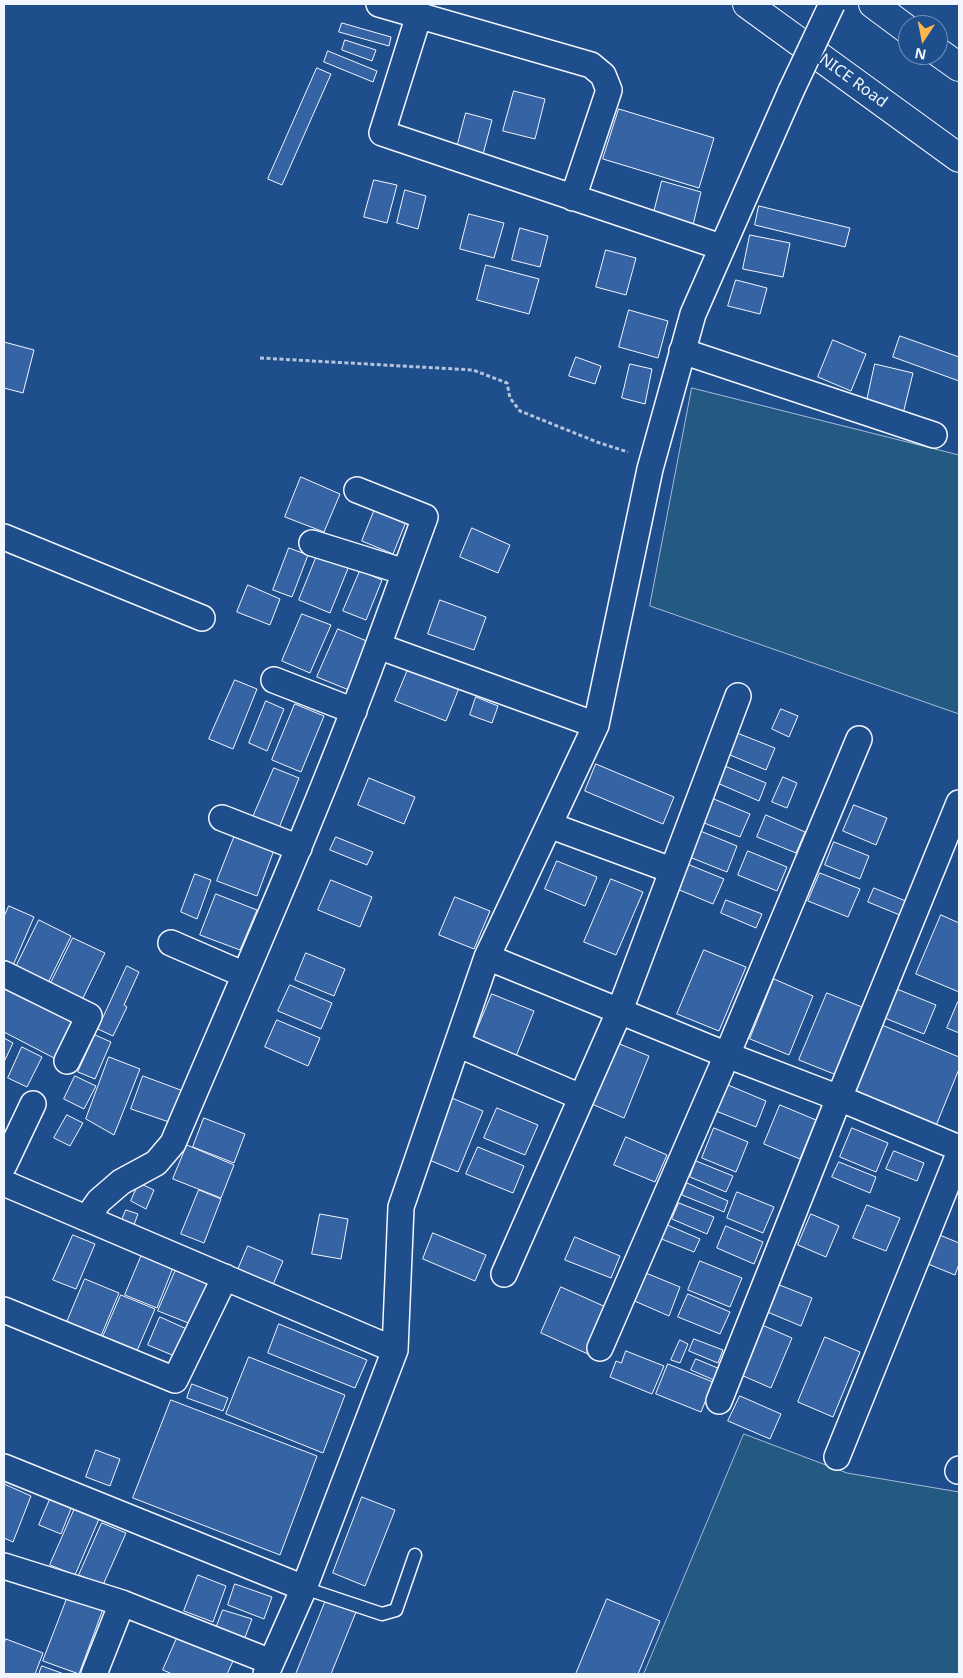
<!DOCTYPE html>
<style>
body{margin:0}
#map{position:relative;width:963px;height:1678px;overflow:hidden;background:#1f4e8c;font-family:"Noto Sans",sans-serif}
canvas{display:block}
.frame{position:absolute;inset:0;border:5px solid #f2f6ff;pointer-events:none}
.north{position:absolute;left:898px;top:15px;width:50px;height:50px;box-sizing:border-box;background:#1f4e8c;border:1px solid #7391ba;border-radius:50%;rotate:191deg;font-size:14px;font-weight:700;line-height:20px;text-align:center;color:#f2f6ff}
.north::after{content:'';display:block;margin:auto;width:18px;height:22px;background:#ffb74d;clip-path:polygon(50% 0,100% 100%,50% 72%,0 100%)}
</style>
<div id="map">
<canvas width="963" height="1678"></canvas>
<div class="frame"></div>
<div class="north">N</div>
</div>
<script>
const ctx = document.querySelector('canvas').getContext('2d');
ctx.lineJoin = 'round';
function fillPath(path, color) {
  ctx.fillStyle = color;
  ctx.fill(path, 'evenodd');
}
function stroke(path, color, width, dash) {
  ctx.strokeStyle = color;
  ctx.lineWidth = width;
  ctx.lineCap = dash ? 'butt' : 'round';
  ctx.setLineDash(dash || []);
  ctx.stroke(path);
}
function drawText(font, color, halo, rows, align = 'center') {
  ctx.font = font + ' "Noto Sans",sans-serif';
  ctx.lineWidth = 4;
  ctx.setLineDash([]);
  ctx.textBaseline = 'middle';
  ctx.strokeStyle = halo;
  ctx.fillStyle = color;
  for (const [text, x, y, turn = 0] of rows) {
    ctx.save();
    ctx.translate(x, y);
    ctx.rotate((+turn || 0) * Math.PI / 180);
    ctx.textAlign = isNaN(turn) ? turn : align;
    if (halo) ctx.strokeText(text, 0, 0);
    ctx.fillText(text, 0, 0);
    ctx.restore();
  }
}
const green = new Path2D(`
 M692 388 959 455V714L650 606Z
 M744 1434 847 1473 959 1492V1674H644Z`);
const building = new Path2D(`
 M342 23 391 37 389 46 339 32Z
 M345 40 376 50 372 61 342 50Z
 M328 51 377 71 373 82 324 62Z
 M317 68 331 74 282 185 268 179Z
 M514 91 545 99 535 139 503 131Z
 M619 109 714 138 699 188 603 159Z
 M466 113 492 120 481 162 455 155Z
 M374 180 397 185 387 223 364 217Z
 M662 181 701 192 691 233 652 220Z
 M405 190 426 196 418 229 397 223Z
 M759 206 850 228 845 247 755 225Z
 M469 214 504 223 494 258 460 249Z
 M520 228 548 236 540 267 512 260Z
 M750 235 790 243 783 277 743 269Z
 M606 250 636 258 626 295 596 287Z
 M486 265 539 279 529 314 477 300Z
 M736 280 767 288 760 314 728 306Z
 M629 310 668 321 658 358 619 347Z
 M900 336 959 357V381L893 357Z
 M833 340 866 354 851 391 818 377Z
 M4 342 34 350 23 393 4 388Z
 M576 357 601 366 595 384 569 376Z
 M630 364 652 369 645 404 622 398Z
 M875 364 913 373 903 414 866 405Z
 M301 477 340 494 324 532 285 517Z
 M377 504 408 517 393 554 362 541Z
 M472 528 510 545 498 573 460 557Z
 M289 548 308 555 292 597 273 590Z
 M318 553 349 566 330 613 299 600Z
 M360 571 382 580 366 620 343 611Z
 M248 585 280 599 270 625 237 612Z
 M440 600 486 617 474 650 428 634Z
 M302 614 331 625 310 673 282 661Z
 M338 629 369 642 349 690 317 677Z
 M409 667 459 688 446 721 395 701Z
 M235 680 257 689 233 749 209 739Z
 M476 697 498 706 492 723 470 715Z
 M266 701 284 709 267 751 249 743Z
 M295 704 324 716 301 772 272 760Z
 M781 709 798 716 789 737 772 729Z
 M732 731 775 748 766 770 723 752Z
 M715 762 766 783 759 801 708 779Z
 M596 764 674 797 663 824 585 791Z
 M274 768 299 778 279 828 253 817Z
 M783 777 797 783 787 808 772 802Z
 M369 778 415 797 404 824 358 805Z
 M709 797 750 814 740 837 699 821Z
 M854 805 887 818 876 845 843 831Z
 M766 815 805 832 796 853 757 837Z
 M693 828 737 846 727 872 682 854Z
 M235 835 274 850 257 896 217 881Z
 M336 837 373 852 367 865 330 850Z
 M834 842 869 856 860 879 825 865Z
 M748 851 787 867 777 891 738 875Z
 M557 861 597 877 585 906 545 889Z
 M680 861 724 879 713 904 670 886Z
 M820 873 860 889 848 917 808 901Z
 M195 874 211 880 197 919 181 912Z
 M611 879 643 892 616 955 584 942Z
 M331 880 372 897 360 927 318 910Z
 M874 888 913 904 907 918 868 902Z
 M216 894 257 910 240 950 200 935Z
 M455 897 490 911 474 949 439 935Z
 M726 900 762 914 756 928 721 913Z
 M9 906 34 917 11 970 4 967V917Z
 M941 915 959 923V992L916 974Z
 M39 920 71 936 46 987 14 971Z
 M73 938 105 953 80 1004 48 989Z
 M704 950 746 967 719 1031 677 1014Z
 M306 953 345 969 334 996 295 980Z
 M127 966 139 972 124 1005 127 1007 113 1036 98 1029Z
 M774 979 813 996 789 1055 750 1039Z
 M290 985 332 1003 321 1029 278 1011Z
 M4 987 75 1023 56 1059 4 1032Z
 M892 987 936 1005 924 1034 880 1016Z
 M827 993 867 1009 839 1076 799 1060Z
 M492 994 534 1011 509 1074 466 1056Z
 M958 1002 959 1003V1033L947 1028Z
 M277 1020 320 1038 308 1066 265 1047Z
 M877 1023 959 1057V1069L935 1128 848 1092Z
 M95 1035 111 1042 95 1079 78 1072Z
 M4 1038 13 1043 4 1062Z
 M610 1040 649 1056 624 1118 585 1101Z
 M22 1047 42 1057 27 1087 8 1078Z
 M109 1057 140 1069 114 1135 86 1119Z
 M75 1076 96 1086 84 1109 64 1099Z
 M143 1076 186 1092 175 1124 131 1109Z
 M728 1085 766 1101 756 1127 716 1111Z
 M447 1096 483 1111 458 1172 422 1157Z
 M780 1105 816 1120 800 1159 764 1144Z
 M497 1108 538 1125 525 1155 484 1138Z
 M67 1115 83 1123 70 1146 54 1138Z
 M204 1118 245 1134 234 1163 193 1147Z
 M714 1128 748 1142 736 1172 702 1158Z
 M852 1128 888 1143 876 1172 840 1157Z
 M626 1137 667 1155 655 1182 614 1165Z
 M187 1145 234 1165 221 1198 173 1179Z
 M478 1147 524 1166 513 1193 466 1174Z
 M894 1151 924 1163 917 1181 886 1169Z
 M696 1161 733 1176 726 1192 690 1177Z
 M839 1162 876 1177 870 1193 832 1177Z
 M139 1183 154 1190 146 1209 131 1201Z
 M687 1183 728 1201 724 1212 682 1195Z
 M199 1190 221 1199 204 1243 181 1234Z
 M737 1192 774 1207 763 1233 727 1218Z
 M679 1203 714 1217 707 1234 672 1219Z
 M867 1205 900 1218 886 1251 853 1238Z
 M126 1210 138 1214 132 1230 120 1225Z
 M320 1214 348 1219 341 1259 312 1254Z
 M811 1214 839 1226 826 1257 798 1245Z
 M665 1224 700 1239 694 1252 659 1238Z
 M726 1226 763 1242 754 1264 717 1248Z
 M930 1231 959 1243V1264L955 1275 918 1260Z
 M433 1233 486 1255 475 1281 423 1259Z
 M73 1235 95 1244 76 1289 53 1280Z
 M575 1237 620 1256 611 1278 565 1260Z
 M248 1246 283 1261 272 1287 237 1272Z
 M143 1252 174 1265 157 1308 125 1295Z
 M700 1261 742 1278 730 1307 688 1290Z
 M178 1265 211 1278 191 1324 158 1311Z
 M641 1271 680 1287 669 1316 630 1299Z
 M85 1279 119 1293 101 1336 67 1322Z
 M777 1284 812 1298 801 1326 765 1311Z
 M561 1287 608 1308 588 1354 541 1333Z
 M688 1294 730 1312 720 1334 678 1317Z
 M121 1295 155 1309 133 1360 99 1346Z
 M160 1317 189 1330 177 1357 148 1345Z
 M279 1324 367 1360 355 1388 268 1353Z
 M762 1325 792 1338 771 1388 741 1375Z
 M825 1337 860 1352 833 1417 798 1402Z
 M694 1339 723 1350 718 1363 689 1351Z
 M680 1340 688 1344 680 1363 671 1360Z
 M626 1351 664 1366 652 1394 610 1377 616 1361 621 1363Z
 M249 1357 345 1395 323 1453 226 1414Z
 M696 1359 720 1369 716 1381 691 1370Z
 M668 1364 713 1382 701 1412 656 1394Z
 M192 1384 228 1398 223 1411 187 1398Z
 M740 1396 781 1414 770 1439 728 1421Z
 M171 1400 317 1456 280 1555 133 1498Z
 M96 1450 120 1459 110 1486 86 1477Z
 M4 1484 31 1496 13 1542 4 1538Z
 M51 1497 72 1506 61 1534 39 1525Z
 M362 1497 395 1510 365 1586 333 1573Z
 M75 1508 99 1519 75 1575 50 1565Z
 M102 1523 126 1533 103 1585 79 1575Z
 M198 1575 226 1586 213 1622 184 1611Z
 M235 1584 272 1597 264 1619 228 1605Z
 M68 1596 103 1609 79 1674 43 1661Z
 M607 1599 660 1621 638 1674H576Z
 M326 1600 356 1612 331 1674H296Z
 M223 1610 252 1619 244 1640 215 1631Z
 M177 1638 233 1661 227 1674H172L163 1670Z
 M6 1639 43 1653 35 1674H4V1644Z
 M42 1666 64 1674H39Z`);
const path = new Path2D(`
 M260 358 473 370 507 383 510 398 520 411 597 442 628 452`);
const service = new Path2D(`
 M304 1588 382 1614 396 1610 415 1555`);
const minor = new Path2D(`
 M379 4 591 65 603 75 609 90 573 198
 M419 15 382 133 721 247
 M682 351 934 435
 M357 490 425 517 378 646
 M4 537 202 618
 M312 543 405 572
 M274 680 354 711
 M222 818 299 848
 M549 825 671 870
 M171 943 245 975
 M487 957 727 1055 839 1098 959 1148
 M4 974 89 1016 67 1061
 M457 1044 581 1097
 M4 1165 33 1104
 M4 1183 395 1350
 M87 1218 99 1201 121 1182 156 1163 173 1143C243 978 316 814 378 646L596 725
 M504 1274 620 1010 738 696
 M4 1310 175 1380 225 1277
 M600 1348 727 1055 859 739
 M719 1401 839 1098 959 803
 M837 1457 959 1154
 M4 1467 304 1588
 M958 1471 959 1469
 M4 1566 122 1603 271 1662
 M94 1674 122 1603
 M266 1674 304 1588 395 1350 401 1207 487 957 596 725 650 469 693 314 791 91`);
const motorway = new Path2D(`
 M747 4 959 158
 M873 4 908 30
 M938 52 959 67`);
const minorBridge = new Path2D(`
 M791 91 832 4`);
const streetNames = [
 ["NICE Road",853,81,36]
];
fillPath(green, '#245a82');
stroke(green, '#a8bbd7', 1);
fillPath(building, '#3563a3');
stroke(building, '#f2f6ff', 1);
stroke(service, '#f2f6ff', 15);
stroke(minor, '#f2f6ff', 28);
stroke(motorway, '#f2f6ff', 30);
stroke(path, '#b3c4dc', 3, [4, 2.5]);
stroke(service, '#1f4e8c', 12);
stroke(minor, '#1f4e8c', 25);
stroke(motorway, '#1f4e8c', 28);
stroke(minorBridge, '#f2f6ff', 28, []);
stroke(minorBridge, '#1f4e8c', 25);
drawText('16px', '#f2f6ff', '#1f4e8c', streetNames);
</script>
